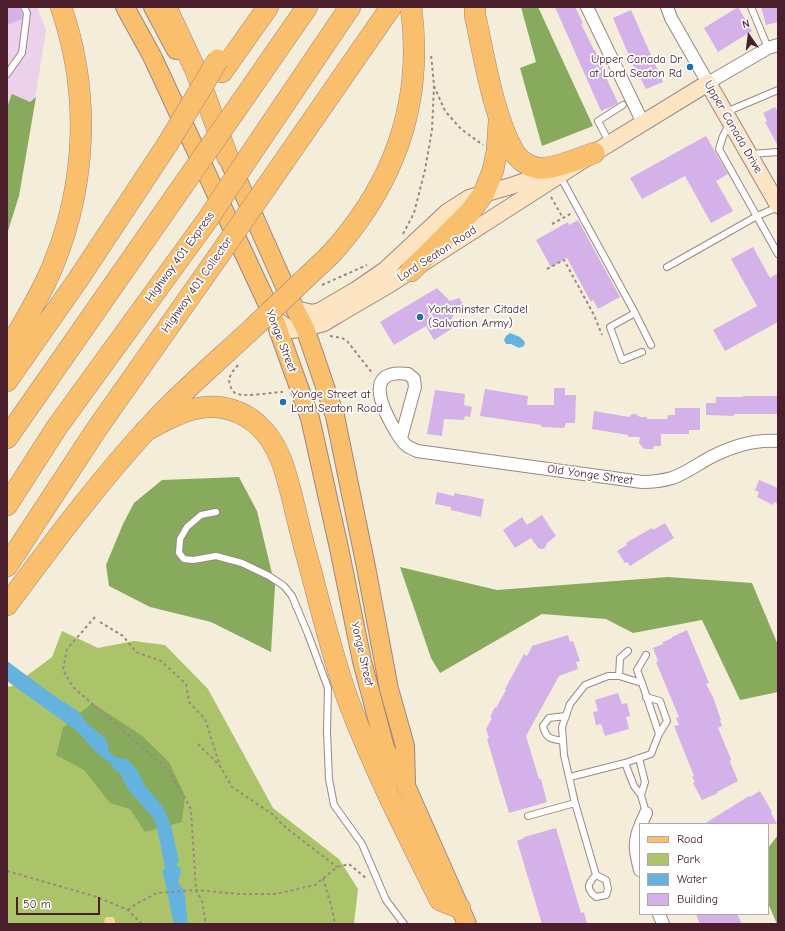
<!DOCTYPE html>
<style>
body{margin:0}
#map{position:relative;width:785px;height:931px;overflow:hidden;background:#f4edda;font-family:"Comic Neue",sans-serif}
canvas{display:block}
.frame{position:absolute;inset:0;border:8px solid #4a1f2b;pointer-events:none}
.legend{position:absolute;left:639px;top:823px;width:130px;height:92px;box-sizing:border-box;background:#fff;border:1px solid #b7a5aa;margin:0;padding:5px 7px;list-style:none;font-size:12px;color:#4a1f2b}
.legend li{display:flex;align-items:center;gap:8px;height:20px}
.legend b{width:20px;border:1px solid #b7a5aa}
.north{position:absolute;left:729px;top:16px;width:40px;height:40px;-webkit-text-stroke:3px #fff;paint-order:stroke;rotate:346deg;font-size:11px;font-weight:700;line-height:16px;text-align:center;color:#4a1f2b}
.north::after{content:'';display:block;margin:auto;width:14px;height:18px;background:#4a1f2b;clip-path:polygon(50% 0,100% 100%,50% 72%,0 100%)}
.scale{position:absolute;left:16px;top:897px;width:84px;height:18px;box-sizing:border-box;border:2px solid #4a1f2b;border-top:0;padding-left:5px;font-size:12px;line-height:14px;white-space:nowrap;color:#4a1f2b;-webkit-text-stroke:3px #fff;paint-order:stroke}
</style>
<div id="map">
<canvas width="785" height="931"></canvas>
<div class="frame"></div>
<ul class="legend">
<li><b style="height:5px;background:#f9bf6c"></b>Road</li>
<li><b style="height:11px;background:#abc469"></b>Park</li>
<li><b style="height:11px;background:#64b3de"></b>Water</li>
<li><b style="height:11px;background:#d4b1e9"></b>Building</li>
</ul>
<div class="north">N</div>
<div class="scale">50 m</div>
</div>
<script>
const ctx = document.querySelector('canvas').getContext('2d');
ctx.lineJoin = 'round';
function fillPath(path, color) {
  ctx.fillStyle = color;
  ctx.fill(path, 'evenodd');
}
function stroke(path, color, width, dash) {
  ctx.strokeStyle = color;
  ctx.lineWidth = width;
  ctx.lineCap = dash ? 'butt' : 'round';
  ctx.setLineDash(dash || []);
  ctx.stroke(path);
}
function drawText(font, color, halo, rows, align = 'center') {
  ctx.font = font + ' "Comic Neue",sans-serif';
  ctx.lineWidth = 3.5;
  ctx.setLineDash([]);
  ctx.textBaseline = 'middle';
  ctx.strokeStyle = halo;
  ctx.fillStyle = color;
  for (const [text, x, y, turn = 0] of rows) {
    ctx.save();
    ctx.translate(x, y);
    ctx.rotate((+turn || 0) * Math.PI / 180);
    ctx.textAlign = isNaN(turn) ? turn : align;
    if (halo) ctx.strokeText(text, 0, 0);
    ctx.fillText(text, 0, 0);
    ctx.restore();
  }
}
const built = new Path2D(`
 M7 7H37L46 30 30 131 7 125Z`);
const green = new Path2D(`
 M62 631 98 648 134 641 165 645 208 689 273 808 339 859 358 889 354 924H7V687L13 686 52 657Z`);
const forest = new Path2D(`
 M521 7H538L593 126 542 146 520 68 536 62Z
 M12 94 30 102 36 97 19 196 7 234V107Z
 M239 477 257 511 275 586 271 652 211 622 150 607 109 586 106 565 123 524 134 503 162 480Z
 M400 567 497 590 668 577 752 583 778 645V692L740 700 702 620 633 633 606 619 542 614 440 673 431 658Z
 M92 703 141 735 169 762 185 796 182 822 145 832 130 809 110 803 84 770 56 755 63 728Z
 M778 835V924H777L768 903V848Z`);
const sand = new Path2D(`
 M107 917H113L115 920V924H104L105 918Z`);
const water = new Path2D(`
 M510 333 520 337 525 342 524 346 519 348 511 344H506L504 340 506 336Z
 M7 661 56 697 78 711 86 722 107 740 108 750 111 754 115 757 127 759 138 771 145 786 163 807 171 826 179 860 176 866 180 867C182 873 180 875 178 880L180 886 184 889 188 924H174C169 906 168 889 162 871L165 868 161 847 155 820 131 793 126 786 120 773 114 769 111 764 96 752 77 731 7 681Z`);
const building = new Path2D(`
 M7 7H19L22 14V19L7 25Z
 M555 7H575L583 23 581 24 594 50H595L603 68 602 69 618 103 613 106 601 111Z
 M738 7 752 31 718 52 704 28Z
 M761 7H778V22L766 25Z
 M631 10 663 82 646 89 637 72H636L613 18Z
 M775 107 778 112V146L765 122 767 121 763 113Z
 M706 136 728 174 716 181 733 211 711 223 685 176 642 199 630 178Z
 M578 220 620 297 598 309 593 300 591 302 567 258 551 267 536 240 568 222 569 225Z
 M753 247 770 278 778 273V322L725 351 713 330 757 306 731 259Z
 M437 288 450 301 459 298 464 305 454 311 451 324 453 328 434 340 426 326 394 345 380 322Z
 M554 388H565V395H576L575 423H566L564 428 541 427V425L480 416 485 389 528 396 527 405H554Z
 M435 390 465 394 464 405 472 407 470 417 465 416 464 420 444 419 442 436 427 434Z
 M743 396H778L777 414H734V416L706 415V403H716V397H743Z
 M675 408H700V430H689V434H661V446H654L653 449H644L639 443 640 437H628V435L592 429 594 411 629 417 632 414H636L640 417H647V419H667L668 415H675Z
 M759 480 778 488V504L774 502 773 505 757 497 759 492 755 490Z
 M437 492 454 496V493L484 499 481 517 451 510V507L435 504Z
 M542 515 556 536 547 543 545 548 542 549 538 548 531 538 515 548 503 530 522 517 527 525Z
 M665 523 674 538 630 566 627 562 625 563 617 551 627 545 626 543 652 528 653 530Z
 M687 630 709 683 706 684 713 697 721 720H720L722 726 718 728 731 759 730 762 738 781 717 792 718 793 702 800 693 783 695 782 692 777 694 776 674 726 679 725 676 718 679 717 656 662 658 661 653 648 663 644V642L672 638V637Z
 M568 635 570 642 573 641 580 661 576 662 578 669 559 676 526 736 539 779H541L547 802 509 813 487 739 489 738 486 729 492 718 490 717 495 707 496 708 506 690 505 689 524 654 527 656 532 646Z
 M618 693 622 704 627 703 630 716 626 717 629 729 605 736 601 724 596 725 593 712 598 711 595 700Z
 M760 791 772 812 771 813 777 824H704L749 796 750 797Z
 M556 828 581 913 584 912 587 924H542L517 841 524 838V837Z
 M696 914H737L742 924H700Z`);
const path = new Path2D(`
 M434 86 445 111 461 129 483 145
 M551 197 563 218
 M552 224 572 213
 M403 234 414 213 425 170 432 130 434 85 431 54
 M547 269 564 260 594 315 602 335
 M322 285 367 265
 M330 336 342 338 347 341 373 374
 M238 365C233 371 227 377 230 385 231 388 232 391 235 393 243 398 273 392 283 392
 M95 617 67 649 63 670 73 687 168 770 191 809 196 890 202 901 206 924
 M100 622 123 636 136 652 161 661 186 684 189 702 205 719 220 766
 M198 744 220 766 232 787 272 814 285 827 337 867
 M7 871 97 897 128 910 142 924
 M323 878 332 909 335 924
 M128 910 136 904 157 893 196 890 239 894H276L315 885 337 867 349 864 367 879`);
const lane = new Path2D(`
 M751 7 768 48
 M7 74 22 53 27 13 24 7
 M726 112 778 90
 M729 125 723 136 719 149 778 254
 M609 142 598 121 623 105
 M750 154 778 152
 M560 176 635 313 610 327 622 360 642 352
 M667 267 757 216 778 207
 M635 313 651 345
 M216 512 201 515 187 527 180 539 179 553 184 559 193 560 216 556 242 563 269 576 284 586 292 596 308 634 328 688 327 731 329 779 334 805 362 844 386 900 404 924
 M619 676 620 658 628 651
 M642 683 637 670 646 655
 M646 697 660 701 667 721 659 734
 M563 741C551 739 546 739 543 726L549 718 566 716
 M639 758 645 782 641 795
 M625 763 634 786 641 795 646 813
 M570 777 625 763 651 754 659 734 642 683 619 676H608L585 685 570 704 562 727 564 755 575 803 596 875 606 880 608 889 606 895 596 897C586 889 587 884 596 875
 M528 816 575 803`);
const street = new Path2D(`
 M587 7 643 123
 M667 7 671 18 708 83 768 48 778 45
 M401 438 415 387 414 379 408 374C363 368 382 408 395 430 398 435 402 442 406 445 409 448 414 449 417 451L642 482C652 482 662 481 672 478 687 473 699 463 713 456 733 446 756 439 778 441
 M641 824 646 813
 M640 827C633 843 636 854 640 870
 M659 914 663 924`);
const secondary = new Path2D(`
 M295 309 313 313 320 311 356 290 385 270 447 212 469 198 511 186 554 171
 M274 318 291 330 305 328 324 323 337 315 390 284 594 153 708 83 778 205`);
const primary = new Path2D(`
 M125 7 152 56 274 318 310 418 339 548 362 661 385 748 406 786 467 924
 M153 7 176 50
 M231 165 295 309 305 328 335 416 366 567 389 689 405 746 406 783`);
const highway = new Path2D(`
 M166 7 196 71 228 158
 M475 7V15C484 56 493 115 514 152 519 160 529 167 538 168 552 170 580 158 594 153
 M222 72 268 7
 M235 111 307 7
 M252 152 350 7
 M267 186 391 7
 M330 255C394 185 424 102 411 7
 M411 271 470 212 484 193 493 170 497 151 499 121
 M7 352C23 323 42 294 54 263 87 181 90 91 61 7
 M7 381 77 281 167 145
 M145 431C172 417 200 399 232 410 241 413 249 417 257 424 282 446 287 478 295 509 300 530 305 551 311 571 322 614 333 658 348 700 374 769 407 834 440 900L460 908
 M7 438 186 181
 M7 505 57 427 208 219
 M7 566 96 430 217 258
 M7 605C53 543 99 481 151 425 183 390 220 359 254 327`);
const highwayBridge = new Path2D(`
 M167 145 218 60
 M186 181 235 111
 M208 219 252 152
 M217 258 267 186
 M254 327 330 255`);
const markers = [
 [690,67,4,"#1f6fb2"],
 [420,317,4,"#1f6fb2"],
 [283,402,4,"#1f6fb2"]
];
const poiNames = [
 ["Upper Canada Dr",682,60,"right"],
 ["at Lord Seaton Rd",682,74,"right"],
 ["Yorkminster Citadel",428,310],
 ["(Salvation Army)",428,324],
 ["Yonge Street at",291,395],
 ["Lord Seaton Road",291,409]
];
const streetNames = [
 ["Upper Canada Drive",733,127,60],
 ["Lord Seaton Road",437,254,-33],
 ["Highway 401 Express",180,257,-54],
 ["Highway 401 Collector",197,285,-55],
 ["Yonge Street",281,341,69],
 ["Old Yonge Street",590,475,8],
 ["Yonge Street",362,654,77]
];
fillPath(built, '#ebd1eb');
fillPath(green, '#abc469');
fillPath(forest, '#88aa5d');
fillPath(sand, '#eeda9e');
fillPath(water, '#64b3de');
fillPath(building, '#d4b1e9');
stroke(lane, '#9f8682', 8);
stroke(street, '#9f8682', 14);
stroke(secondary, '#9f8682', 18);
stroke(primary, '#9f8682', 20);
stroke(highway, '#9f8682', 22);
stroke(path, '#9f8682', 2, [3, 3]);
stroke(lane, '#fff', 6);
stroke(street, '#fff', 12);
stroke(secondary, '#fde5c4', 16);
stroke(primary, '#f9bf6c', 18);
stroke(highway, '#f9bf6c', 21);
stroke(highwayBridge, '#9f8682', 22, []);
stroke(highwayBridge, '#f9bf6c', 21);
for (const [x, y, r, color] of markers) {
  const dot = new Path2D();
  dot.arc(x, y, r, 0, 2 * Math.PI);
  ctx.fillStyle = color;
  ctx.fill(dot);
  stroke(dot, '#fff', 1.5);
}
drawText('12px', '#4a1f2b', '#fff', poiNames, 'left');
drawText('12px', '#4a1f2b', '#fff', streetNames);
</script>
